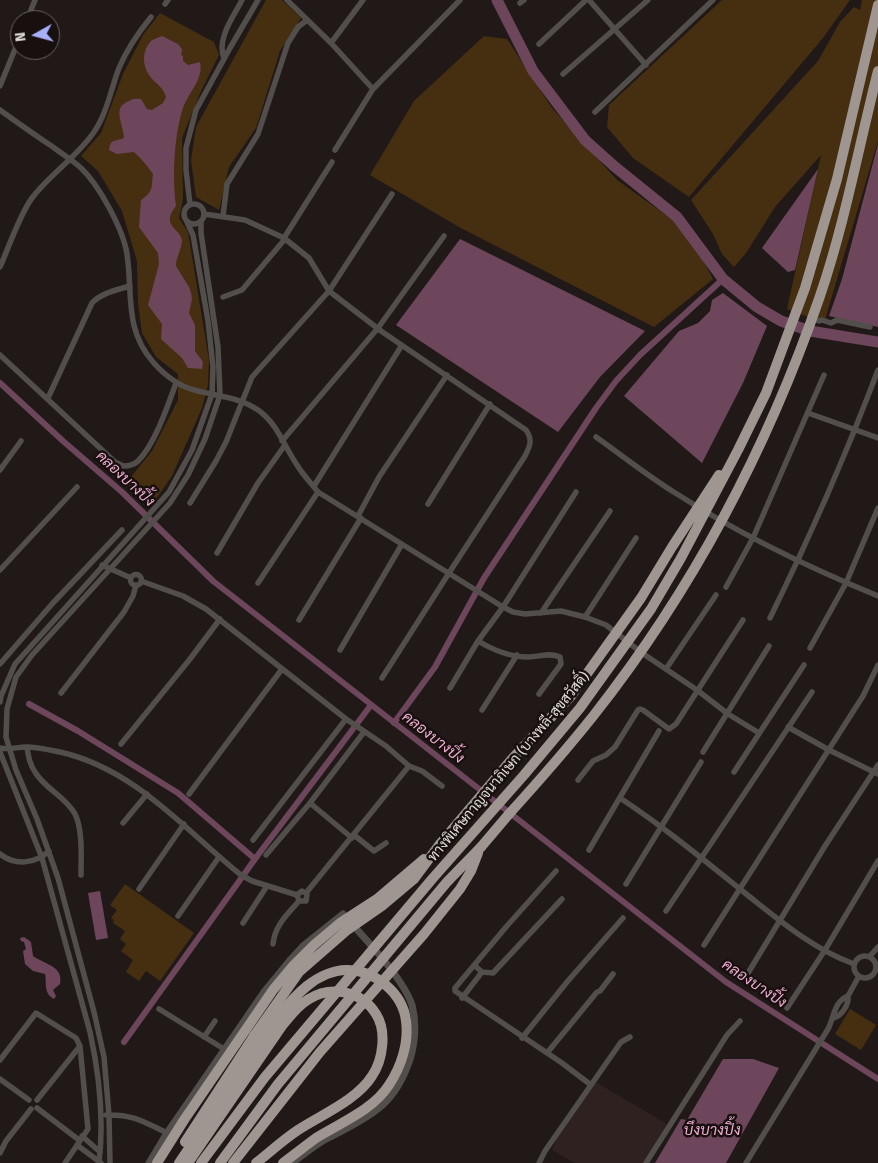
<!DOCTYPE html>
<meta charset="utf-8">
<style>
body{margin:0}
#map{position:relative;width:878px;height:1163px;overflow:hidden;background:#211918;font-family:"Fira Sans",sans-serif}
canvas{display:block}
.north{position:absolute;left:10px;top:10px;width:50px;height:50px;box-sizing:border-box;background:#17100f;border:1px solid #686261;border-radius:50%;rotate:263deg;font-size:14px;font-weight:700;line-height:20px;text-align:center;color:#e2dcdb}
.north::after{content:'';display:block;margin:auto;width:18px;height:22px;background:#a8b0fc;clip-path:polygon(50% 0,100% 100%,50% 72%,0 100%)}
</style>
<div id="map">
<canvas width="878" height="1163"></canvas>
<div class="north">N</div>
</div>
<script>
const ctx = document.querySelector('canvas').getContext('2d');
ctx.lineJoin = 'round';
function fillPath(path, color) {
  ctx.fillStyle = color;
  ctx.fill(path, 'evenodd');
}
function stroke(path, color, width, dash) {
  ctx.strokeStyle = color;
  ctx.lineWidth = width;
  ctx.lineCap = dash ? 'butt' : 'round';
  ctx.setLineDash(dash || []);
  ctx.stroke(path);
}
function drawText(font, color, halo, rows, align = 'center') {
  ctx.font = font + ' "Fira Sans",Sarabun,sans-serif';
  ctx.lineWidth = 5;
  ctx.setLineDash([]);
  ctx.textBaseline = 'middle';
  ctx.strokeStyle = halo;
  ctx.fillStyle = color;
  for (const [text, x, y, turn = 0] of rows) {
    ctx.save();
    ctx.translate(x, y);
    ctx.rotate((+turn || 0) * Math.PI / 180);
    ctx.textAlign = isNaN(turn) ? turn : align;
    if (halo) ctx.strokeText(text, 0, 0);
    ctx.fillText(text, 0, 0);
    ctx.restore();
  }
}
const built = new Path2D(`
 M594 1081 667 1124 646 1163H575L552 1150 561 1128Z`);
const green = new Path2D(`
 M266 0H282L301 18 280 51 256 128 229 167 219 210 196 197 191 160 196 127Z
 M722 0H850L823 38 689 197 633 158 607 127 609 105Z
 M862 0H878V141L824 323 787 309 821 155 775 207 746 253 734 267 722 254 713 234 691 200 818 61 840 22 854 7 860 10Z
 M160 13 214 42 219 55 201 91 182 138 183 199 179 218 188 232 209 360 208 385 202 408 172 476 151 506 126 483 152 451 178 400V374L156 357 142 333 138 304 137 261 122 211 98 171 81 156 101 133 123 74 143 35Z
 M484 36 507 39 552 108 617 180 687 230 713 279 654 327 459 227 370 175 414 101Z
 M125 884 194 933 160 981 146 971 139 981 126 972 133 960 121 951 126 944 120 939 125 931 113 923 114 920 111 918 117 910 110 905Z
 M850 1009 876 1025 861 1050 835 1034Z`);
const water = new Path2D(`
 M162 36 178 44 182 49 181 55 183 56V61L188 65 200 62C204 79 188 93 183 108 174 135 172 178 176 206 159 227 183 229 182 242 181 250 176 258 176 266L189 287 191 293 192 299 189 313 195 325V351L203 362 202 369 188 368 182 358 161 339 162 324 148 305 159 264 158 253 139 227 141 200C154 191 151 188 153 174 148 167 142 159 134 152L117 154 109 150C111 138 114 142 124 138 124 126 113 110 125 103 132 99 134 98 141 99L147 109 152 110 163 103 166 97C163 86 155 84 149 75 142 65 142 50 151 41 154 39 159 37 162 36Z
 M878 144V327L829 316 842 279Z
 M818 169 795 270 788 272 762 248Z
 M460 239 645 331 600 377 558 432 396 325Z
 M723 293 767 326 743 383 702 463 624 396 679 331 698 323 710 311 712 300Z
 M100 891 108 938 96 940 88 893Z
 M24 937 31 942 33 956C44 964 64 966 60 984L53 990 56 996 54 999C43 993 47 983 45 974L33 971 25 964 23 951 26 949 24 942 21 941 20 938Z
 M723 1059H753L779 1068 726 1163H655L681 1119 687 1120Z`);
const canal = new Path2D(`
 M0 383 63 441 122 492 213 581 726 982 878 1079
 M29 704 78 731 178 793 255 859
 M394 723 435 667 484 578 596 408 616 381 640 355 723 279
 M124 1042 255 859 371 705`);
const river = new Path2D(`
 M497 0 533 71 585 140 614 166 677 217 723 279 757 307 781 321 810 331 878 342`);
const minor = new Path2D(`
 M287 0 331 43 373 89
 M589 0 646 65
 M520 3 524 0
 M165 4 168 0
 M27 20 35 0
 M331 43 363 0
 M539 44 586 0
 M224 58C216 39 234 16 242 0
 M563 74 648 0
 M0 86 20 37
 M0 110C18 123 35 135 53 147 62 154 72 160 81 168 99 185 123 229 127 254 133 294 124 329 153 362 159 369 168 377 176 382 199 397 232 392 258 410 277 423 284 446 297 465 303 475 311 483 318 492L503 607 513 612 525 614 561 611 585 617 606 625 642 653 697 690 728 714 759 733
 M595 112 713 0
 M335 150 373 89 460 0
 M184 214a10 10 0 1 1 20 0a10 10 0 1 1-20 0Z
 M190 204 186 170V148L196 110 230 48 258 0
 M204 214 245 220 284 238 309 258 329 291 381 331 526 430C533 440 530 446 525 456L449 573 382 678
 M223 216 227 184 258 134 288 43 298 27 307 20
 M284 238 332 162
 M0 267C8 249 20 214 32 198 50 174 77 157 94 132 107 113 111 89 119 68 127 49 138 33 151 17
 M223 297 242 290 285 239
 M812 318 819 321 822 320 831 323 837 320 870 327
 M0 355 115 462 123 466C128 466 134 465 138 461 155 444 168 405 176 383
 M48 398 92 303C101 293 117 290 130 286
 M808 413 878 438
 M596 437C623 456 649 477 677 494 739 534 810 568 878 596
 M282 441 378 328 444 236
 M0 470 21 441
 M314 486 402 345
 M190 503 216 461 226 442 252 377 329 291 392 194
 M428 504 490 404
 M358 516 379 477 447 375
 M217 553 258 483 285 445
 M102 565 131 578
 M0 570 77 487
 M130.5 580a5.5 5.5 0 1 1 11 0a5.5 5.5 0 1 1-11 0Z
 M141 581 183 596 206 609 346 719 386 746 409 766 422 771 442 786
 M258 583 318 492
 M726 587 753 538 824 375
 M541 613 610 511
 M585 617 636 538
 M770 618C810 537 846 455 878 370
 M299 620 361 518
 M478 641C493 650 510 657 528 657 539 657 550 652 560 657L561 664 539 694
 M810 648 846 583 878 508
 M340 650 402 544
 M0 664 52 604 122 530
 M666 669 716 595
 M450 688 478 641 503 607 576 492
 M61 693 124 612 133 596 136 585
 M0 702 1 696 15 664 169 492 192 450 212 394 213 367 208 321 193 235 187 222
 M482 710 517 655
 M788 727 829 750 878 774
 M121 744 190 659 220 619
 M27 747C28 756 30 765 35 772 45 789 65 796 75 814 83 830 81 858 81 875
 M0 748C10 750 17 747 26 747 37 747 50 750 60 752 135 769 184 829 241 875L252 881 297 895
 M0 752 42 858 90 1032C99 1073 104 1121 99 1163
 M703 752 769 646
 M734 772 804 665
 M578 780 593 761 606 755 615 747 638 710 640 709 643 710 669 729 676 724 743 620
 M189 794 282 669
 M620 798C664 827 704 860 745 893 779 920 813 949 854 964
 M310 803 352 838
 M123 823 147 794
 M354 835 374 851 386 843
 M253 840 346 719
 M589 850 659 731
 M0 854C15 866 35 864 49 851
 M266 855 310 803 364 732
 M556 871 506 927 455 988V991L562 1063 591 1085
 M626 884 701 762
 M139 889 184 824
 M306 893 409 766
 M666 911 812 692
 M178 916 219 857
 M243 923 267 886
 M273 944C275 925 287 915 299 901H306L307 894 302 891 297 895 299 901
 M704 945 863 696 878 665
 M854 967a11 11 0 1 1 22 0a11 11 0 1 1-22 0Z
 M870 956 878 947
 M474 965 482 972 493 973 562 899
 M745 978 825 846 878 765
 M462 998 482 972
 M787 1008 825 950 878 861
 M159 1009 224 1049
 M834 1018C842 1015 849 1005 848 996L859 976
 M204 1037 215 1021
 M522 1038 567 982 623 918
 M547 1053 597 992 600 991 613 974
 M0 1060 36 1013 76 1038 80 1046 88 1129 65 1163
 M0 1079 29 1100
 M37 1100 80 1046
 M37 1108 79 1140
 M106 1115C133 1114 144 1122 167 1133
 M82 1136 100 1152
 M77 1145 101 1163
 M0 1153 6 1141 31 1109
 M110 1163 109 1115 104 1057 94 1012 58 878 37 819 16 770 6 737 7 709 16 677 32 655 170 503 188 475 205 439 220 395 218 347 201 233V221
 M539 1163 545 1151 621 1042 630 1037
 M646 1163 727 1035 740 1021
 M746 1163 828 1029C834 1018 834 1001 848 996`);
const tertiary = new Path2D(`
 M149 1163 167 1133 264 992 291 959 303 946 343 914C363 937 403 977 412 1005 417 1024 415 1047 408 1065 402 1081 393 1097 379 1108 363 1121 344 1130 326 1139 314 1146 303 1155 292 1163`);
const motorway = new Path2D(`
 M481 847 509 814
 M185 1142 254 1036
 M179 1163C200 1132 222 1101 243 1069 262 1041 280 1008 307 986 318 977 334 969 349 970 375 971 403 993 406 1021 409 1043 401 1067 389 1085 373 1110 340 1123 316 1138 305 1146 294 1155 283 1163
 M188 1163 282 1026C290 1016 298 1005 309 999 331 985 362 991 376 1014 387 1031 383 1060 372 1076 357 1100 321 1115 298 1130 283 1140 270 1152 256 1163`);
const motorwayBridge = new Path2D(`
 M509 814C538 782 567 749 594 715 693 589 768 447 820 296 845 223 859 145 878 71
 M254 1036 299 972 346 931 382 906 414 879 440 844 512 759 571 696 641 598 672 547 719 475
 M157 1163 184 1120 273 990 293 966 314 945 340 923 377 899 424 859
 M201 1163 265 1077 433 878 524 775 580 708 651 609 681 558 738 450 766 393 805 288 837 179 878 5
 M220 1163 278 1084 447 882 481 847
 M233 1163 320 1052 424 934 460 889 471 871 478 853`);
const streetNames = [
 ["ทางพิเศษกาญจนาภิเษก (บางพลี-สุขสวัสดิ์)",509,767,-50]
];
const waterNames = [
 ["คลองบางปิ้ง",125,479,43],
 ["คลองบางปิ้ง",433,738,38],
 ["คลองบางปิ้ง",754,984,34],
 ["บึงบางปิ้ง",712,1131]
];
fillPath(built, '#2f211f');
fillPath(green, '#452f10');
fillPath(water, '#6d465c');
stroke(canal, '#6d465c', 6);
stroke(river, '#6d465c', 11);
stroke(minor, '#524e4c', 5.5);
stroke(tertiary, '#524e4c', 7);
stroke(motorway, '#9f9691', 10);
stroke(motorwayBridge, '#9f9691', 10);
drawText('14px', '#e2dcdb', '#17100f', streetNames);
drawText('italic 15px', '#efabd1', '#17100f', waterNames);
</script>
